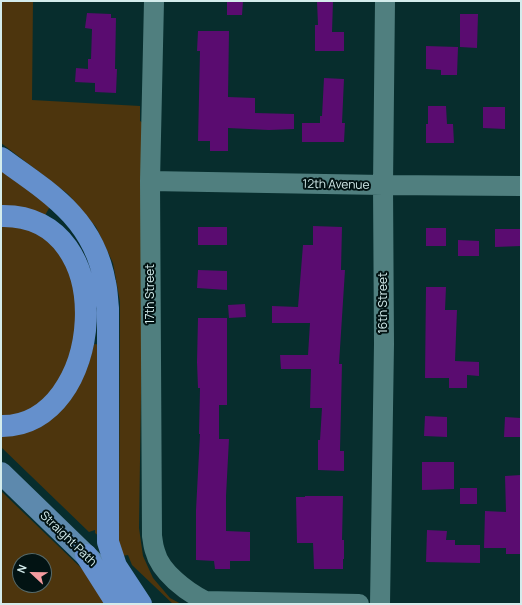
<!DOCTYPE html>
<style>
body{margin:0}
#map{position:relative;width:522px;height:605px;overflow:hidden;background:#072d2d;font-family:Manrope,sans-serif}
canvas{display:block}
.frame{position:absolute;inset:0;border:2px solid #d4ecec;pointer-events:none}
.north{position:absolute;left:12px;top:553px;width:40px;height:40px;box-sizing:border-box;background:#021313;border:1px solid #566a6a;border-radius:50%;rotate:292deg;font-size:11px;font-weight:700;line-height:16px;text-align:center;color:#d4ecec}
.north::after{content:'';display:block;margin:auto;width:14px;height:18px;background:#f49b9f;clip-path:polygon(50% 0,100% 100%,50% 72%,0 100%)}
</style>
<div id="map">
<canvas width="522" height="605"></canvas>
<div class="frame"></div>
<div class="north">N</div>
</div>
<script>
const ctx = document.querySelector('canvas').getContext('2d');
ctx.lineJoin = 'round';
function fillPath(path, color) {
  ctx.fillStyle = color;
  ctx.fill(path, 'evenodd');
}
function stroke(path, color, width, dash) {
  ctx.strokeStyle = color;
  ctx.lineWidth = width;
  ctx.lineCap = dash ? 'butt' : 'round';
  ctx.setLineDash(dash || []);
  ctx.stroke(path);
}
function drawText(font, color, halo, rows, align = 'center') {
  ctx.font = font + ' Manrope,sans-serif';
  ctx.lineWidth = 4;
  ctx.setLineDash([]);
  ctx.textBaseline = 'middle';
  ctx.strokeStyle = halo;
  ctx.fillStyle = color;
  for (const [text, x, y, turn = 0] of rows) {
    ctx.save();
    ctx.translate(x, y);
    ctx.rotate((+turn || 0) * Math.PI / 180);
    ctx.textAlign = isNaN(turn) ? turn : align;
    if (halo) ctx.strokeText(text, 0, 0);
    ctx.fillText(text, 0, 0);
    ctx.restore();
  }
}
const green = new Path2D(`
 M1 1H33L32 100 140 106V121L145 124 139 528 143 556 153 578 170 598 181 604H173L132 565 128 555 122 556 119 544 120 302 113 263 96 227 68 194 1 143Z
 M1 166 52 203 44 217 1 208Z
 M1 224 27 225 56 242 70 266 82 313 72 361 45 403 3 420 1 414Z
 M94 344 104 345 101 538 95 533V530L89 532 1 447V436L69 400 88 366Z
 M1 491 103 589 111 604H1ZM20 561H44V585H20Z`);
const building = new Path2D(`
 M227 1H243L242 15H227Z
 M317 1H333L332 32H344V51H315V25H318Z
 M87 13 111 14V18H116L115 69H117L116 93 95 92V83L75 82 76 68 88 69V59H91L92 29 85 28Z
 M460 14H478L477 48 460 47Z
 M198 31H229L228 97 255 98V113L294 114V129L269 130 228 128V151H210V141H198L200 51H197Z
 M426 46 458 47 457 75H441V70L426 69Z
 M324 78 344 79 342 123H345L344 142H302V123H320V116H322Z
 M428 106H446L447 124H453L454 143H426V124H428Z
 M483 107H505V129L483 128Z
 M313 226 342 227 341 270H345L339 364H342L340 451H344V471L318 470V440H320L322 408H310L311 369H281L280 355H308L310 323H272V306L298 307 303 245H313Z
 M198 227H227V245H198Z
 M426 228H446V246H426Z
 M495 229H521V246L495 247Z
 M458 240 479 241V256H458Z
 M198 270 227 271V290L197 288Z
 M426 287H446L445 310H457L455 361 479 362V376L467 375V388H449V378H425Z
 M245 304 246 317 229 318 228 305Z
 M198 318H227V405H219V439H229L226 496V531L250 532V561H230V569H215L214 561 196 560V510L200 434H199L200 388H198L197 362Z
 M425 416 447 417V437L424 436Z
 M505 417 521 418V437H504Z
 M422 462H454V489L422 490Z
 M521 475V554H506V548H484L485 511 506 512 505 476Z
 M460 488H477V504H460Z
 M305 496H343L342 540H344V559H343V569H314L313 543H297L296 497H305Z
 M427 530 447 531 446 540H455V545H480V563L426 562Z`);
const minor = new Path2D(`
 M154 1 150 181 152 536C153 541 153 546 155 551 160 572 187 592 205 601L359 604
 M150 181 383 185 521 186
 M380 604 384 344 383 185 385 1`);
const major = new Path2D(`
 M1 473 99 568`);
const highway = new Path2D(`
 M1 158C50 193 94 219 105 283 107 291 107 300 108 308V542L116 566 141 604
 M1 216C124 213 104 428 1 426
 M86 555 117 604`);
const streetNames = [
 ["12th Avenue",336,185,1],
 ["17th Street",151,294,-90],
 ["16th Street",384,303,-90],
 ["Straight Path",68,539,44]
];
fillPath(green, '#4d350d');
fillPath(building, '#5a0c70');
stroke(minor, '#507f7f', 20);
stroke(major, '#5d89ad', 22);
stroke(highway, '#6590cc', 22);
drawText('12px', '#d4ecec', '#021313', streetNames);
</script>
